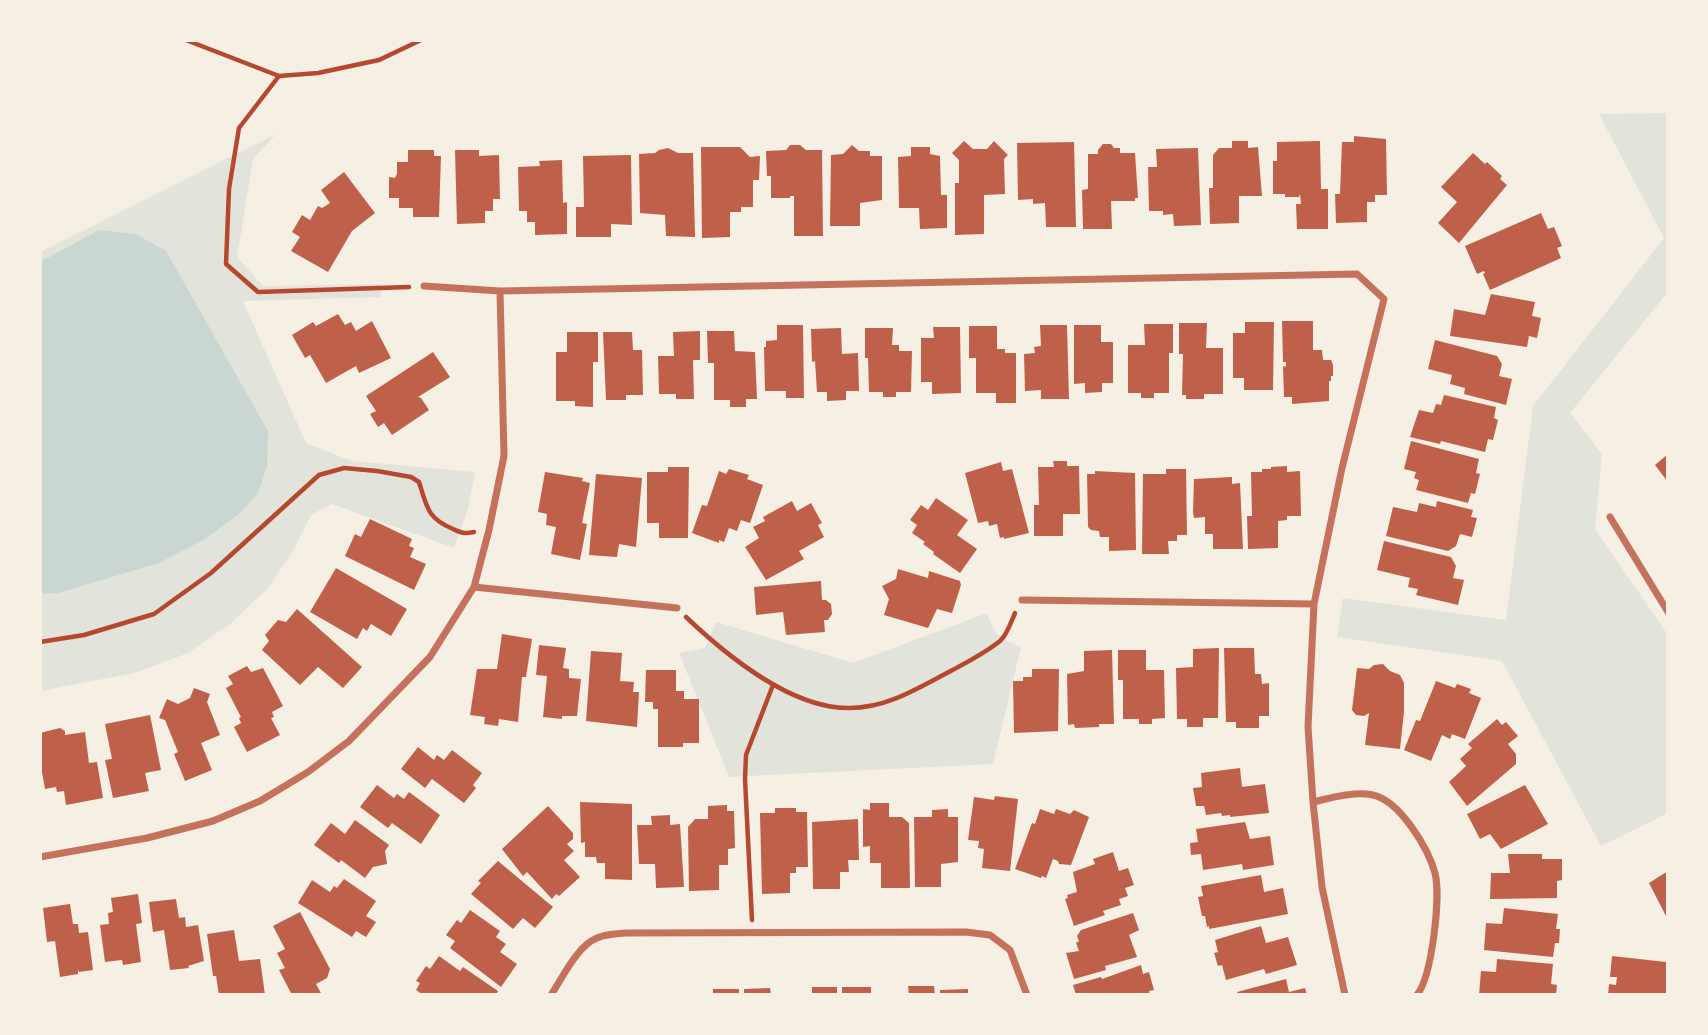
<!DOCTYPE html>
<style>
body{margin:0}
#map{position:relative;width:1708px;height:1035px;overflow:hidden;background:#f6efe4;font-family:Commissioner,sans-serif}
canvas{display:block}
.frame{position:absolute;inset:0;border:42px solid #f6efe4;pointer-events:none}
</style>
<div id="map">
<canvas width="1708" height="1035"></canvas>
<div class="frame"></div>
</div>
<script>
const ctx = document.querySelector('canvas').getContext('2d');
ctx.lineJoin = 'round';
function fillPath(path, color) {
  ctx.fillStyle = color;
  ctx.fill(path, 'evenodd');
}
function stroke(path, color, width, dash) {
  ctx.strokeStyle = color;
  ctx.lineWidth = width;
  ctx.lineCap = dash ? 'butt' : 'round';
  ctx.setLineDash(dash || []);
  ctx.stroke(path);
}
const green = new Path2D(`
 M1668 113V292L1570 413 1602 454 1595 529 1668 635V813L1601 846 1502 661 1337 637 1343 598 1506 620 1533 406 1664 238 1599 114Z
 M276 134 253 159 237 257 263 286 381 284V297L243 301 306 443 352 461 475 472 468 509 454 548 332 504 311 515 294 549 269 587 230 624 188 653 135 673 40 691V252Z
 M987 613C994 635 1000 639 1021 647L993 764 729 777 679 653 705 648 716 622 853 663Z`);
const water = new Path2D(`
 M99 230 136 234 166 251 268 431 267 466 258 493 239 514 205 539 159 563 58 593 40 594V262Z`);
const building = new Path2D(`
 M1354 136 1386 139 1387 195H1375V202H1367V222L1336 223 1335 194H1340L1342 142H1354Z
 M964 141 973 149H987L994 141 1008 155 1004 159 1005 194 984 195V234L955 235V183H959V160L952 153Z
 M1232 141H1248V148L1258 147 1262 196H1239V223L1210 224 1209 188H1213V155L1219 148H1232Z
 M1320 141 1321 189H1328V229H1297L1296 204H1301L1300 194 1299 197H1285V194H1273V161H1277V142Z
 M1074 142 1076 227H1046L1045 203 1033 204V199L1018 200 1017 143Z
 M1103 144H1111L1114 148H1120V153H1135L1138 198H1135V201H1111L1112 229H1083L1082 190 1088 189V154H1098V150Z
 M790 145H800L806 150H822L823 236H794V196H790V198H771V176H767L766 151 786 150Z
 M852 145 859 151H870V156H882V200L860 203V226H830L831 155 843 154Z
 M701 147H740L750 157 760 156 759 180H753V207H741V212H730V237L702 238Z
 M911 147H930V154L940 156 941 195H947V228L920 229 919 208H899L898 157 911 156Z
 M668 148 678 153H693L695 237 666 236 665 215 640 213 639 154 655 153 659 150Z
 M1198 148 1201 225 1174 226 1173 214 1163 215V211H1149L1148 167H1157L1156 149Z
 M408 150H434V156H441L439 217H413V208H399V198H389V177L395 178 397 174V162H408Z
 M455 150H479V156L499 155 500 199H493V211H485V223L457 224Z
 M1473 153 1485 164 1487 162 1502 176 1500 179 1507 185 1459 243 1438 223 1457 202 1441 187Z
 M631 155 632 225 611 224V237H576V207H584L583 156Z
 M562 160 563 203 567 202V234L535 235V222H527V211H519L518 167 540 166 539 161Z
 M344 172 375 213 352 231 328 272 291 251 300 237 292 232 302 215 310 220 318 206 322 208 330 203 321 190Z
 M1541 213 1548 229 1554 227 1562 246 1557 248 1561 258 1490 290 1483 274 1485 273 1484 271 1477 274 1465 246Z
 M1491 294 1535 302 1532 316 1541 318 1537 338 1529 336 1527 347 1450 336 1454 309 1485 315Z
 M338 314 345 325 351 322 356 331 372 321 391 358 359 373 356 366 326 383 310 355 305 358 292 335 313 322 316 326Z
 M1282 321H1313V350H1322L1323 360H1331L1333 365V376H1331V381H1329V401L1292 404V397H1284L1283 366 1286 367V362H1283Z
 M1245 322H1274L1273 390H1244V378H1233V333H1245Z
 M1179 323H1207L1206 348H1223V394H1204V399H1186V395H1182L1183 354H1179Z
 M1144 324H1173V353H1169V393H1154V398H1141V393H1128V345H1145Z
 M777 325H803L804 398H786V391H765L764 347H766V341L777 340Z
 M1040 325H1067L1069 399H1041V390L1025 391 1024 354 1035 353 1034 347 1041 346Z
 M1074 325H1101V342H1113V383H1102V392L1085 393V383L1074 384Z
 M969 326H997V349H1005V353H1016V403H996V393H976V358H969Z
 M933 327H960L961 393 932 394V382H921V338H934Z
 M841 328 842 354 858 353 859 391H846V400L827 401V392H817L815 361 812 362 811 329Z
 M865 328H893L892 345H899V351H912L911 392H896V397H883V392H869L868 358H865Z
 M700 331V360H693L694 399H676V394H659L658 356H674L673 332Z
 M707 331H734L735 351 755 352 757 399H746V407H730V400H714V363H708Z
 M567 332H598V362H593V407L575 406V401H556V352H567Z
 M603 332H632L633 350H642L643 395H626V400H606Z
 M1435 340 1497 356 1502 364 1499 376 1512 379 1506 405 1464 394 1465 388 1450 384 1452 375 1428 369Z
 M433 352 450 377 418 397 421 398 429 410 392 435 384 423 378 427 370 414 376 411 366 396Z
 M1444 395 1496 407 1494 418 1498 420 1493 440 1488 439 1485 452 1441 441 1440 444 1410 437 1419 410 1433 413 1436 404 1441 405Z
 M1411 441 1479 459 1476 473 1480 474 1475 494 1471 493 1468 503 1416 490 1419 480 1414 478 1416 472 1404 469Z
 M1668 454V482L1655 465Z
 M1053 461H1067V466H1079L1080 514H1063V536H1034V505H1039L1038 467H1054Z
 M1001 462 1003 471 1012 469 1029 533 1004 539V537L1000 538 997 524 989 526 988 521 978 523 965 473Z
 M1287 466V472L1300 471 1301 516H1287V520L1278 521V548L1248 549 1247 516H1252L1251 472H1262V469H1271V467Z
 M668 467H689L688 538H659V523H647V472H668Z
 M729 469 749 475 747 479 763 485 750 523 741 520 737 531 729 528 724 542 719 540V543L692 533 702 505 707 506 719 471 726 474Z
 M1166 469H1186L1187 535H1177V541H1168L1169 554H1142L1143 474H1166Z
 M1095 471 1135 473 1136 550 1109 551V537H1100L1099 531 1091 530 1088 527 1087 474H1095Z
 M545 472 583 478 582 481 590 483 582 523 587 524 580 560 551 554 556 527 546 525 547 514 538 512Z
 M596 474 642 478 636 547 619 544 617 557 589 555Z
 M1232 477V484L1240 483 1243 549H1213V534H1205V517L1194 518 1193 512 1194 479Z
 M936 498 968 520 957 535 977 549 960 573 933 554 934 552 923 544 925 542 912 533 917 525 910 520 921 505 928 510Z
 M792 501 797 511 811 503 822 523 818 525 824 537 799 551 804 559 766 580 745 547 759 538 753 527 765 521 763 517Z
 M1437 501 1473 510 1471 517 1477 518 1472 537 1460 534 1456 546 1448 551 1386 536 1393 507 1417 512 1419 503 1436 507Z
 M370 519 412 539 409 546 414 548 410 557 426 564 414 590 345 556 355 534 361 537Z
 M1384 541 1451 557 1456 566 1453 578 1464 580 1458 605 1416 595 1418 589 1408 587 1410 578 1377 570Z
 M336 568 407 609 391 636 371 624 367 631 363 628 357 639 310 612Z
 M898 569 928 578 929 571 960 581 961 585 952 613 937 609 928 628 884 615 889 599 882 586 896 579Z
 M821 581 822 600H826L831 604 832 614 828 620H824L825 632 786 635 783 612 756 615 754 587Z
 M297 609 362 667 343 688 318 667 300 685 262 650 269 641 265 635 278 620 286 622Z
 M502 634 532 639 526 677H522L518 722 499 719 498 726 484 724 485 717 470 715 477 669H497Z
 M539 645 566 648 563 668 569 669V678L581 679 577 716H562V719L543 717 547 676 536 675Z
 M1219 648 1218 718H1203V727H1187V719H1177L1176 668 1193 667V649Z
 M1224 648H1254L1255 674H1261L1262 684 1269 683V716H1259V728H1236V722H1226Z
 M1112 650 1114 724H1099V727L1075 728 1074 724 1068 725 1067 674 1084 671V651Z
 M1118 650H1146V670H1164L1165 718 1152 719V724H1139V719H1123V680H1118Z
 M591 651 622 653 620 681 634 682 633 692H639L637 727 586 721Z
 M1383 664 1390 671 1400 675 1404 683V712L1400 749 1365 745 1369 713 1364 716 1356 715 1352 710 1357 668 1369 669 1374 665Z
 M247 666 251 672 263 668 283 706 272 712 274 717 271 718 280 735 247 752 234 727 241 723 239 718 241 717 226 688 233 684 228 676Z
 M1032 669H1059L1058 731 1014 733 1013 681H1023V677H1032Z
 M646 670H676V691H684V699H699V743H683V747H658V709H653V702H645Z
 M1436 681 1455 688 1457 684 1471 689 1469 693 1481 698 1465 739 1452 734 1450 739 1442 735 1431 761 1404 750 1416 720 1420 721Z
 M194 688 210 694 207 702 220 735 201 743 212 770 185 781 174 754 178 752 165 720 159 718 167 699 178 704 190 698Z
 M150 715 161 770 145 773 149 791 113 798 105 760 112 759 105 724Z
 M1497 719 1502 725 1506 722 1518 736 1508 744 1516 754V764L1467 806 1449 782 1466 766 1460 759 1472 748 1468 744Z
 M60 728 65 731V735L85 732 89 763 97 762 103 798 66 805 64 791 57 792 56 787 45 789 40 761V733Z
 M418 747 434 760 437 755 444 760 452 750 482 773 473 785 476 788 464 803 432 779 425 788 401 769Z
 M1240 768 1242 787 1265 784 1269 813 1230 817V815L1222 816 1221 813 1206 815 1204 806H1196L1193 788 1202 787 1201 773Z
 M377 785 394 798 397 794 404 799 409 792 440 815 421 844 392 823 388 828 360 807Z
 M1525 785 1548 824 1501 849 1490 834 1480 839 1467 814Z
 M995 796 1018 799 1010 871 982 868 984 849 978 848 979 841 968 840 974 797 994 800Z
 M580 802 632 804V880L605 879V863H597L596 857H585V842L581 843Z
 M870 803H889V817H902L909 823 910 888H881V863H870V846L863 847V809L870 810Z
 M727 805V811H734L735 848 728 849V865H719V890L689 891 688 827 695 819H708V806Z
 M548 806 573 833V839L567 844 574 851 564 860 580 877 559 896 556 894 552 899 527 872 523 876 502 849Z
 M775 808H796V812H807L808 867H796V873H790V893L762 894 760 813H775Z
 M948 809V817H958V862L941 864V887H915L914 817H932V810Z
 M1040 809 1054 814 1056 809 1070 814 1074 810 1089 817 1071 865 1059 864 1058 861 1053 859 1046 878 1042 876 1041 878 1015 869 1032 823 1035 824Z
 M670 815V825L680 824 684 887 656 888 655 864H639L637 825H652L651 816Z
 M858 819 859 860H848L849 872H840V889H813L812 822Z
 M355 820 389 845 385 851 387 864 373 867 365 878 341 860 339 863 314 845 331 823 345 834Z
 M1245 822 1250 839 1270 836 1274 865 1243 870 1242 864 1203 870 1201 854 1191 855 1190 843 1198 842 1196 829Z
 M1113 852 1119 871 1128 868 1134 885 1125 888 1128 896 1119 899 1121 905 1103 911 1105 915 1074 926 1065 899 1068 898 1067 895 1077 892 1073 872 1095 864 1093 859Z
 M1508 854H1542V859H1562V880L1557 881V898L1490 899 1491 873H1510Z
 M498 861 553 907 535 928 523 918 513 929 471 894 481 883 478 881Z
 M1668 871V920L1649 883Z
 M1261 875 1264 892 1283 888 1288 914 1209 929V926L1207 927 1205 916H1202L1198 897 1203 896 1201 886Z
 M344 879 376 901 366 916 376 922 366 937 356 931 352 937 298 903 312 880 330 892 334 886 337 888Z
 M138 894 142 923 136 924 141 962 123 965 122 960 105 962 100 925 109 924 108 913 113 912 111 898Z
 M176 899 179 918 185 917 186 927 198 925 204 961 188 966 189 968 170 970 164 930 153 932 149 902Z
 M70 904 73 924H78L79 933 88 932 93 970 79 972 78 970V974L60 977 55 941 47 942 43 908Z
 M1504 908 1558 914 1556 929H1560L1559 943H1555L1553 957 1484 950 1486 923 1502 924Z
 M470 910 500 931 496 937 506 944 500 952 517 964 501 987 450 948 455 941 446 935 457 920 461 923Z
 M300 912 330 969 327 978 316 984 322 995H292L279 970 285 968 277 953 285 949 273 926Z
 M1133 913 1139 930 1129 935 1137 957 1105 966 1106 970 1074 979 1066 953 1079 951 1076 943 1079 941 1077 936 1081 930Z
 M1261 926 1266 943 1288 937 1297 965 1266 974 1264 969 1226 980 1222 965 1218 966 1214 953 1218 952 1215 940Z
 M234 930 239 961 260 959 265 995H219L216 976H213L207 934Z
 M439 956 460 971 463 967 498 991 496 995H423L416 990 420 983 416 981 426 966 430 969Z
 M1612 956 1666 962 1668 995H1608L1609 984 1616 985 1617 977H1610Z
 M1497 959 1553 964 1551 984 1557 985 1556 995H1479L1481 971 1496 972Z
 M1141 965 1143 974 1149 972 1154 990 1149 991 1150 995H1076L1073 985 1101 977 1102 979Z
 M1286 979 1289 992 1305 988 1307 995H1238L1237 992Z
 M908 986H934L935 995H909Z
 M812 987H837V995H812Z
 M842 987H871V995H842Z
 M770 988 771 995H744V989Z
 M713 989H739V995H713Z
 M968 989V995H940V990Z`);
const path = new Path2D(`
 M186 40 279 76 318 73 379 60 421 40
 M279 76 239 128 229 189 226 264 258 292 409 287
 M686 617C726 655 792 709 850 708 885 708 915 690 945 674 962 665 984 654 1000 641 1007 635 1011 622 1015 613
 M40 642 84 635 154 614 211 573 319 475 344 468 377 471 411 477 419 482C427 507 427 518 453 529 461 533 465 534 474 532
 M752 920 745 779 746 755 773 685`);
const minor = new Path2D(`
 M424 286 500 291
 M1610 517 1668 612
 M474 587 677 608
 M1022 600 1314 604
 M1313 802C1331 798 1354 791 1373 795 1400 801 1428 848 1435 873 1441 897 1432 976 1417 995
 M40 857 147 838 213 821 260 801 308 772 349 741 430 657 474 587 489 530 504 456 500 291 1357 274 1384 299 1342 468 1314 604 1308 727 1313 802 1322 887 1345 995
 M551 995C563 977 577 946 597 938 606 934 616 934 625 933L966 932 990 935 1010 950 1027 995`);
fillPath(green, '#e2e4dc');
fillPath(water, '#c9d6d2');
fillPath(building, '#bf614a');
stroke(path, '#b5482f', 4.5);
stroke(minor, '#c5725c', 7);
</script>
